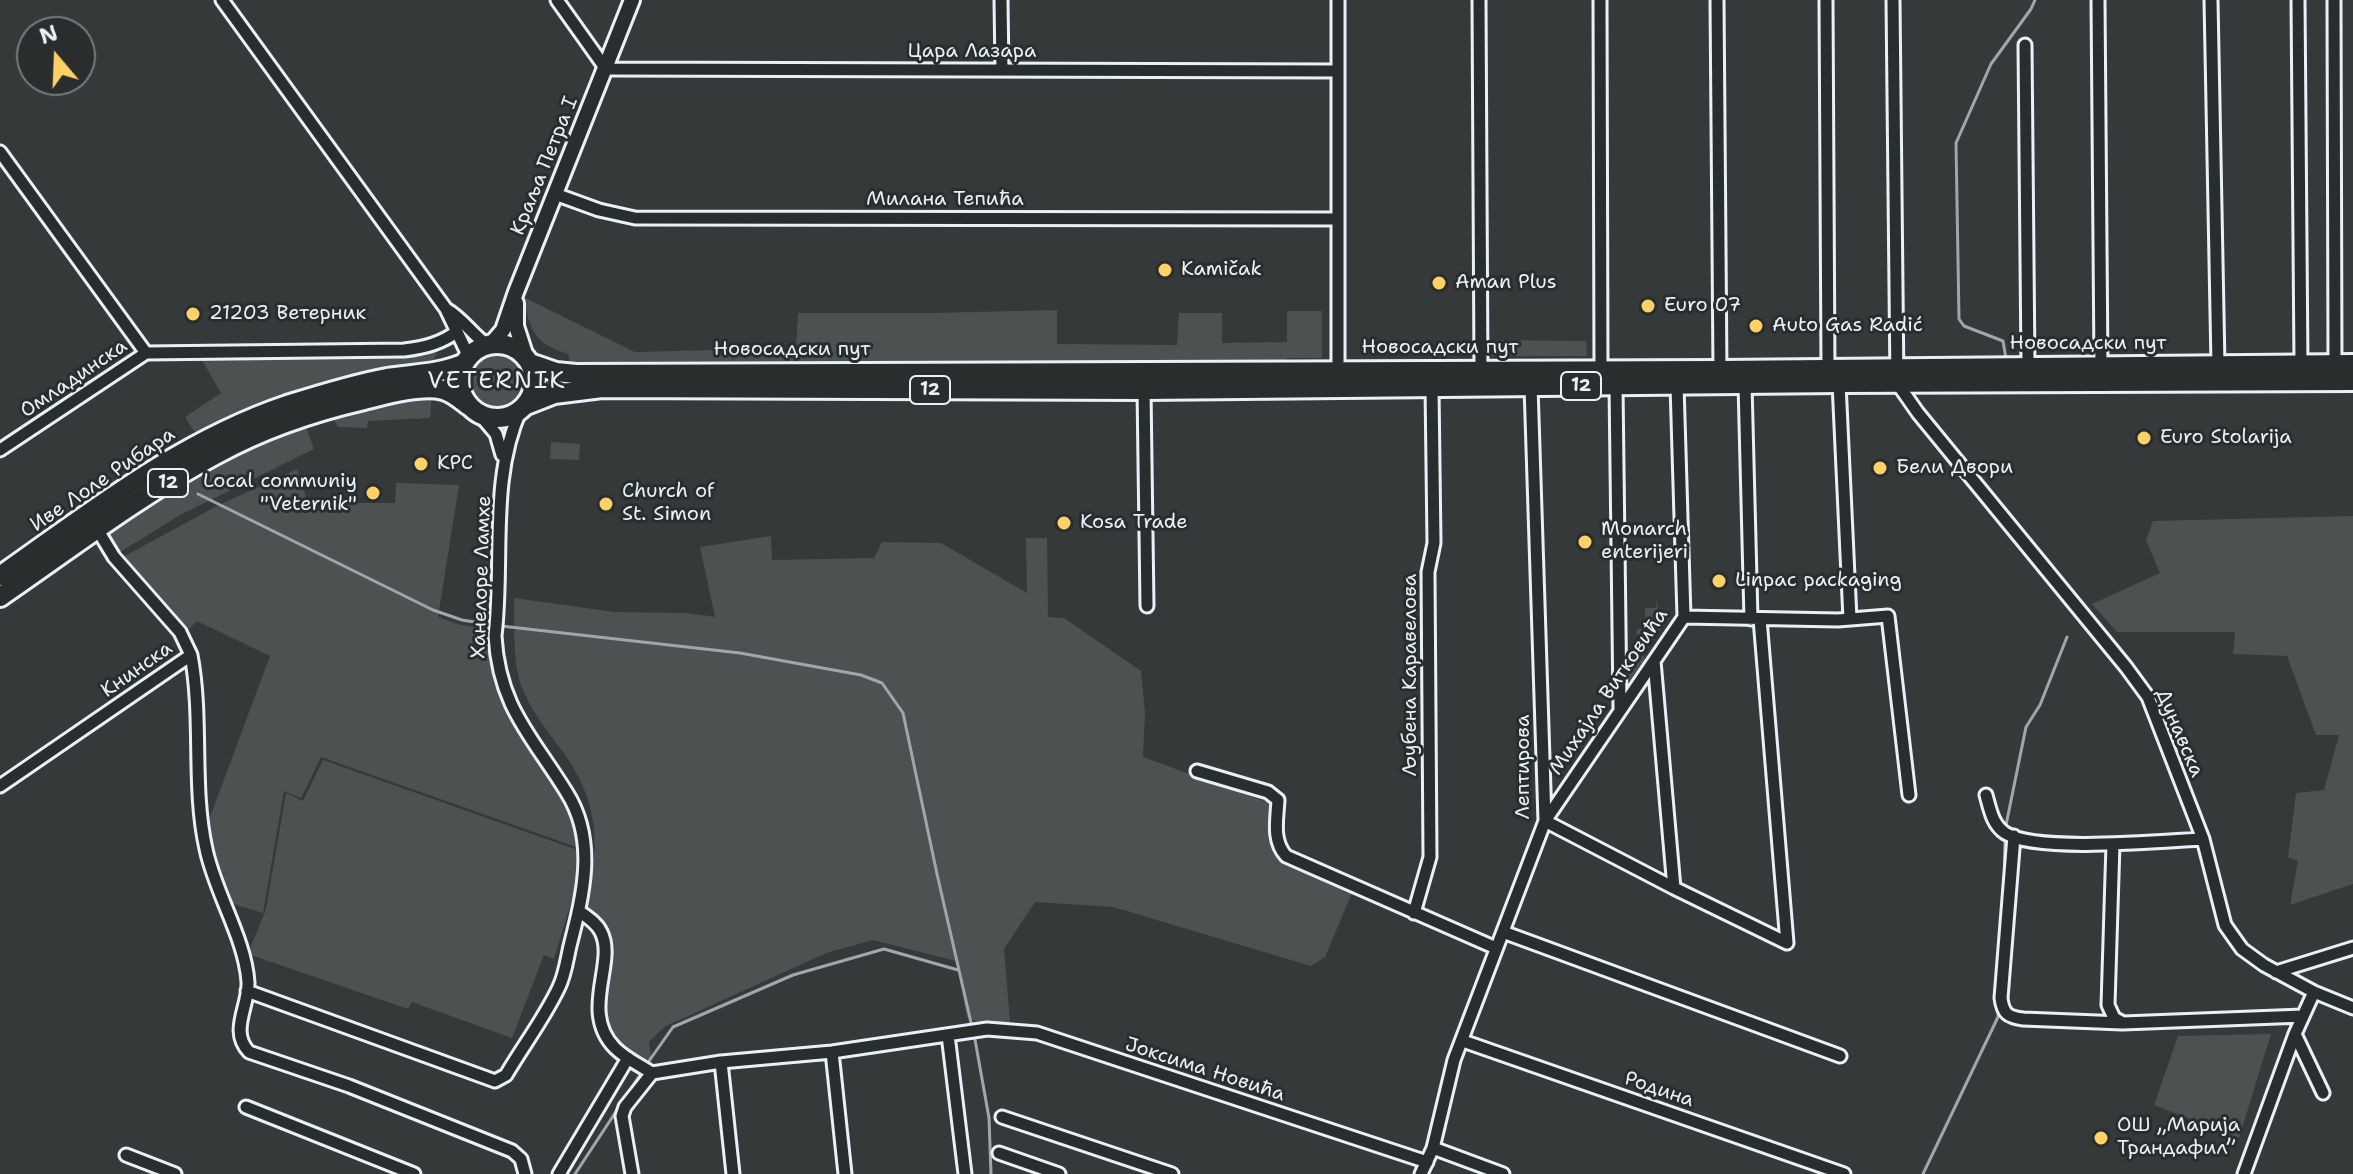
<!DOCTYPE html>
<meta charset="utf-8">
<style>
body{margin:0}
#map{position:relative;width:2353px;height:1174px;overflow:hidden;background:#35393a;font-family:"Shantell Sans",sans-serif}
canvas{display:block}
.north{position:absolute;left:16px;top:16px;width:80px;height:80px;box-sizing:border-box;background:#2a2d2e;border:2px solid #767b7f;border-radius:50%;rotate:341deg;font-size:22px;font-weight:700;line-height:32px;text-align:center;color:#e8f1f8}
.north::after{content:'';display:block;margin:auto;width:28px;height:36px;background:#ffd166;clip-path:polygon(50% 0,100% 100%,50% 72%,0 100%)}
</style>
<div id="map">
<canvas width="2353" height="1174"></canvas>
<div class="north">N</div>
</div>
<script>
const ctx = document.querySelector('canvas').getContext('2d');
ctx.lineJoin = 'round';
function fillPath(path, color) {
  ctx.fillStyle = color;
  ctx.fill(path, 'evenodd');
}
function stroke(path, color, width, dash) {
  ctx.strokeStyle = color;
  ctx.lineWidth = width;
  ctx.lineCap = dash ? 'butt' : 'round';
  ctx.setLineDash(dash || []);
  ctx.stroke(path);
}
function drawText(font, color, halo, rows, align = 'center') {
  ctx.font = font + ' "Shantell Sans",sans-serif';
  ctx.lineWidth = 6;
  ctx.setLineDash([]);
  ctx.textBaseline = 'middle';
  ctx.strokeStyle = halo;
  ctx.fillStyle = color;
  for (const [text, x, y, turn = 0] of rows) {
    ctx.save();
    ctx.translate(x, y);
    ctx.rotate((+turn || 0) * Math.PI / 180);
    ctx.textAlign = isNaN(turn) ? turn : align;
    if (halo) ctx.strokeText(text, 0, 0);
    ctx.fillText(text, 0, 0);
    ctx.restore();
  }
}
const green = new Path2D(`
 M523 297 635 352 796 348 798 313H933L1057 310V344L1177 345 1179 313H1222V343L1287 342V311H1322V358H1287L1286 363 571 366 568 354C533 343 531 331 523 297Z
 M1492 340 1586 341 1587 356H1492Z
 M439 347 430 368 200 433 194 431 185 417 221 393 199 355 404 356Z
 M468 381a29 29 0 1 1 58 0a29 29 0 1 1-58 0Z
 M432 394 430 418 368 421 367 428 338 427 330 413Z
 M304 422 314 449 180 515 117 554 103 532 208 464Z
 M551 442 580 444 579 460 550 459Z
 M297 469 308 503H395L396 483 459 485 438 617 461 625 490 629C493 654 494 678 504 702 520 742 553 773 572 813 578 823 579 837 582 849L321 757 301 798 284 791 263 913 227 902 214 860 207 825 270 656 197 621 187 631 121 558 217 506Z
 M2353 516V884L2290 905 2298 861 2288 857 2296 793 2324 790 2339 735H2316L2287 656 2233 654 2235 632H2117L2092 604 2160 573 2146 540 2153 521Z
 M771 536 772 560 874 558 882 542 941 543 1027 593 1026 538H1047L1048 617 1064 618 1141 671 1145 713 1143 757 1272 804 1271 839 1281 862 1352 893 1325 957 1311 966 1113 907 1035 902 1004 949 1010 1022 981 1023 967 1018 956 961 873 940 826 953 664 1027 649 1042 652 1063C610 1047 601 1022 607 979 609 965 613 949 609 935 605 922 591 918 586 906 601 845 599 799 560 748 545 728 530 709 521 685 512 658 515 626 514 598L614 612 686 613 715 617 700 547Z
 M1657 597 1658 619H1668L1644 652V636H1637V629H1645V608H1656Z
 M1627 656H1644V661L1626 685Z
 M323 760 586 853 554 959 544 955 512 1038 412 1002 408 1009 248 954 266 909 286 793 303 801Z
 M2271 1034 2239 1138 2154 1105 2178 1036Z`);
const stream = new Path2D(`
 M2006 359 2003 341 1964 326 1959 319 1956 143 1991 64 2031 9 2035 0
 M198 494 433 610 462 620 493 625
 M501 626 740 653 861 675 882 683 903 713 937 874 972 1027
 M2005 830 2026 727 2040 705 2067 637
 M2004 894 2005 837
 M974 1034 989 1118 991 1174
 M649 1061 673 1027 793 975 884 949 958 970
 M575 1174 640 1075
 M1923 1174 1998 1017V1009`);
const minor = new Path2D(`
 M222 0 446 309 469 357
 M557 0 606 69 1338 71
 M1001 0 1002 70
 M1479 0 1481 370
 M1600 0 1601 369
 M1717 0 1720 370
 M1826 0 1828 369
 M1893 0 1897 383 1918 413 2126 667 2148 697 2203 839 2225 925 2242 949 2264 965 2314 992 2353 1008
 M2098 0 2101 366
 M2211 0 2218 365
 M2298 0 2301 364
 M2334 0 2335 364
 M2025 45 2028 366
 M0 152 146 353
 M555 194 599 210 635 218 1338 219
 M446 309C462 318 472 334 487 345
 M1338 377V0
 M1839 383 1850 619
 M1745 384 1751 619
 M1677 385 1684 617 1545 821 1674 888 1787 943
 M1616 386 1620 708
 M1144 390 1147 606
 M479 414 496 434 502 455
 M0 450 146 353 404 350C423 348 442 343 456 332
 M1684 617 1838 620 1888 616 1909 795
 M1760 619 1787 943
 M191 655C203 718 192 787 206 849 215 893 245 938 248 982 249 1007 229 1031 249 1052L349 1086 512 1151 521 1159 525 1174
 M1654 661 1674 888
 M1197 771 1268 792 1278 800C1277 820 1272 840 1286 856L1496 948
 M0 786 191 655 180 632 114 557 94 524
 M1986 795C1990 809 1992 824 2005 833 2036 853 2163 841 2203 839
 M2014 836 2001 998C2003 1014 2008 1017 2023 1019L2122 1023
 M2113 844 2108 1005 2114 1018 2123 1023 2303 1016
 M579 911C587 917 597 923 601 932 617 963 579 1011 615 1048 625 1058 639 1065 652 1073L721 1062 832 1052 987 1029 1037 1033 1427 1162
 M1414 913 1430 857 1428 572 1434 543 1432 388
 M1503 932 1840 1056
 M2276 972 2353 948
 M247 991 495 1081 506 1075C523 1046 545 1017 559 987 565 975 567 959 570 946 583 895 597 841 567 793 532 736 499 707 495 636 504 562 489 479 521 409
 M2295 1034 2323 1093
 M948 1035 965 1174
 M1463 1041 1844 1174
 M832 1052 845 1174
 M721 1062 733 1174
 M246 1107 414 1174
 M1002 1117 1172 1174
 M1433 1148 1503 1174
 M999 1153 1059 1174
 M126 1155 175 1174
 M559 1174 628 1058
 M632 1174 622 1116 625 1107 652 1073
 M1421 1174 1433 1148 1454 1060 1545 821 1531 386
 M2244 1174 2295 1034 2314 992`);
const tertiary = new Path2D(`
 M516 303V326L526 357
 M491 344 503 330 516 292 632 0`);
const primary = new Path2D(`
 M460 381a37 37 0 1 1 74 0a37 37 0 1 1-74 0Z
 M530 363 556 372 576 374 1720 370 2353 364
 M526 405 554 394 602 388 1144 390 1839 383 2353 381
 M0 576C91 512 180 441 287 405 319 395 354 384 387 378 414 374 440 374 465 363
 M0 597C70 549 140 495 215 455 262 429 312 412 364 400 384 395 423 384 443 390 452 392 461 400 469 406`);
const markers = [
 [1165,270,8,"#ffd166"],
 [1439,283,8,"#ffd166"],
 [1648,306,8,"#ffd166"],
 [193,314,8,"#ffd166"],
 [1756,326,8,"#ffd166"],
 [2144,438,8,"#ffd166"],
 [421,464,8,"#ffd166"],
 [1880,468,8,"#ffd166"],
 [373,493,8,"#ffd166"],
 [606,504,8,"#ffd166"],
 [1064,523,8,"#ffd166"],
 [1585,542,8,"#ffd166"],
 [1719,581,8,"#ffd166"],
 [2101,1138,8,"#ffd166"]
];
const shields = [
 [1581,386,40],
 [930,390,40],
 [168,483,40]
];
const shieldNames = [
 ["12",1581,386],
 ["12",930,390],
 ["12",168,483]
];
const streetNames = [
 ["Цара Лазара",972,52],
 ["Краља Петра I",545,166,-68],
 ["Милана Тепића",945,200],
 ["Новосадски пут",2088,344],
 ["Новосадски пут",1440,348],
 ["Новосадски пут",792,350],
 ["Омладинска",74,379,-34],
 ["Иве Лоле Рибара",103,480,-34],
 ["Ханелоре Ламхе",482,577,-88],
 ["Книнска",137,670,-35],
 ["Љубена Каравелова",1411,675,-90],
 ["Михајла Витковића",1609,692,-56],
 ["Дунавска",2179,733,67],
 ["Лептирова",1524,767,-90],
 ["Јоксима Новића",1205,1070,18],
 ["Родина",1659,1090,19]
];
const poiNames = [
 ["Kamičak",1181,270],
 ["Aman Plus",1455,283],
 ["Euro 07",1664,306],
 ["21203 Ветерник",209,314],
 ["Auto Gas Radić",1772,326],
 ["Euro Stolarija",2160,438],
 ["KPC",437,464],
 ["Бели Двори",1896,468],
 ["Local communiy",357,482,"right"],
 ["\"Veternik\"",357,505,"right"],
 ["Church of",622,492],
 ["St. Simon",622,515],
 ["Kosa Trade",1080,523],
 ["Monarch",1601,530],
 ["enterijeri",1601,553],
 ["Linpac packaging",1735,581],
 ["ОШ „Марија",2117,1126],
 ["Трандафил”",2117,1149]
];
const quarterNames = [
 ["VETERNIK",497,382]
];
fillPath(green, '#4d5152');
stroke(stream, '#a0a7ac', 3);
stroke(minor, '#e8f1f8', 17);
stroke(tertiary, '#e8f1f8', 20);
stroke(primary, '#e8f1f8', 24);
stroke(minor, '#2a2d2e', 11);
stroke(tertiary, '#2a2d2e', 14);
stroke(primary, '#2a2d2e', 18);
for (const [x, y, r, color] of markers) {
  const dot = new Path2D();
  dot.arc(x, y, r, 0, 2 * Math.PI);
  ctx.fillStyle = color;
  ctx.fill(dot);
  stroke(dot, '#2a2d2e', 3);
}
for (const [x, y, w] of shields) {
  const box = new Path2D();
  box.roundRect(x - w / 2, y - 14, w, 28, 6);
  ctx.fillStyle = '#2a2d2e';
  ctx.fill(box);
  stroke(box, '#e8f1f8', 2);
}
drawText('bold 18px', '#e8f1f8', null, shieldNames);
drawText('20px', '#e8f1f8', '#2a2d2e', streetNames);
drawText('20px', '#e8f1f8', '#2a2d2e', poiNames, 'left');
ctx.letterSpacing = '2px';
drawText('24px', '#e8f1f8', '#2a2d2e', quarterNames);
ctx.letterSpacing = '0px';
</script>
